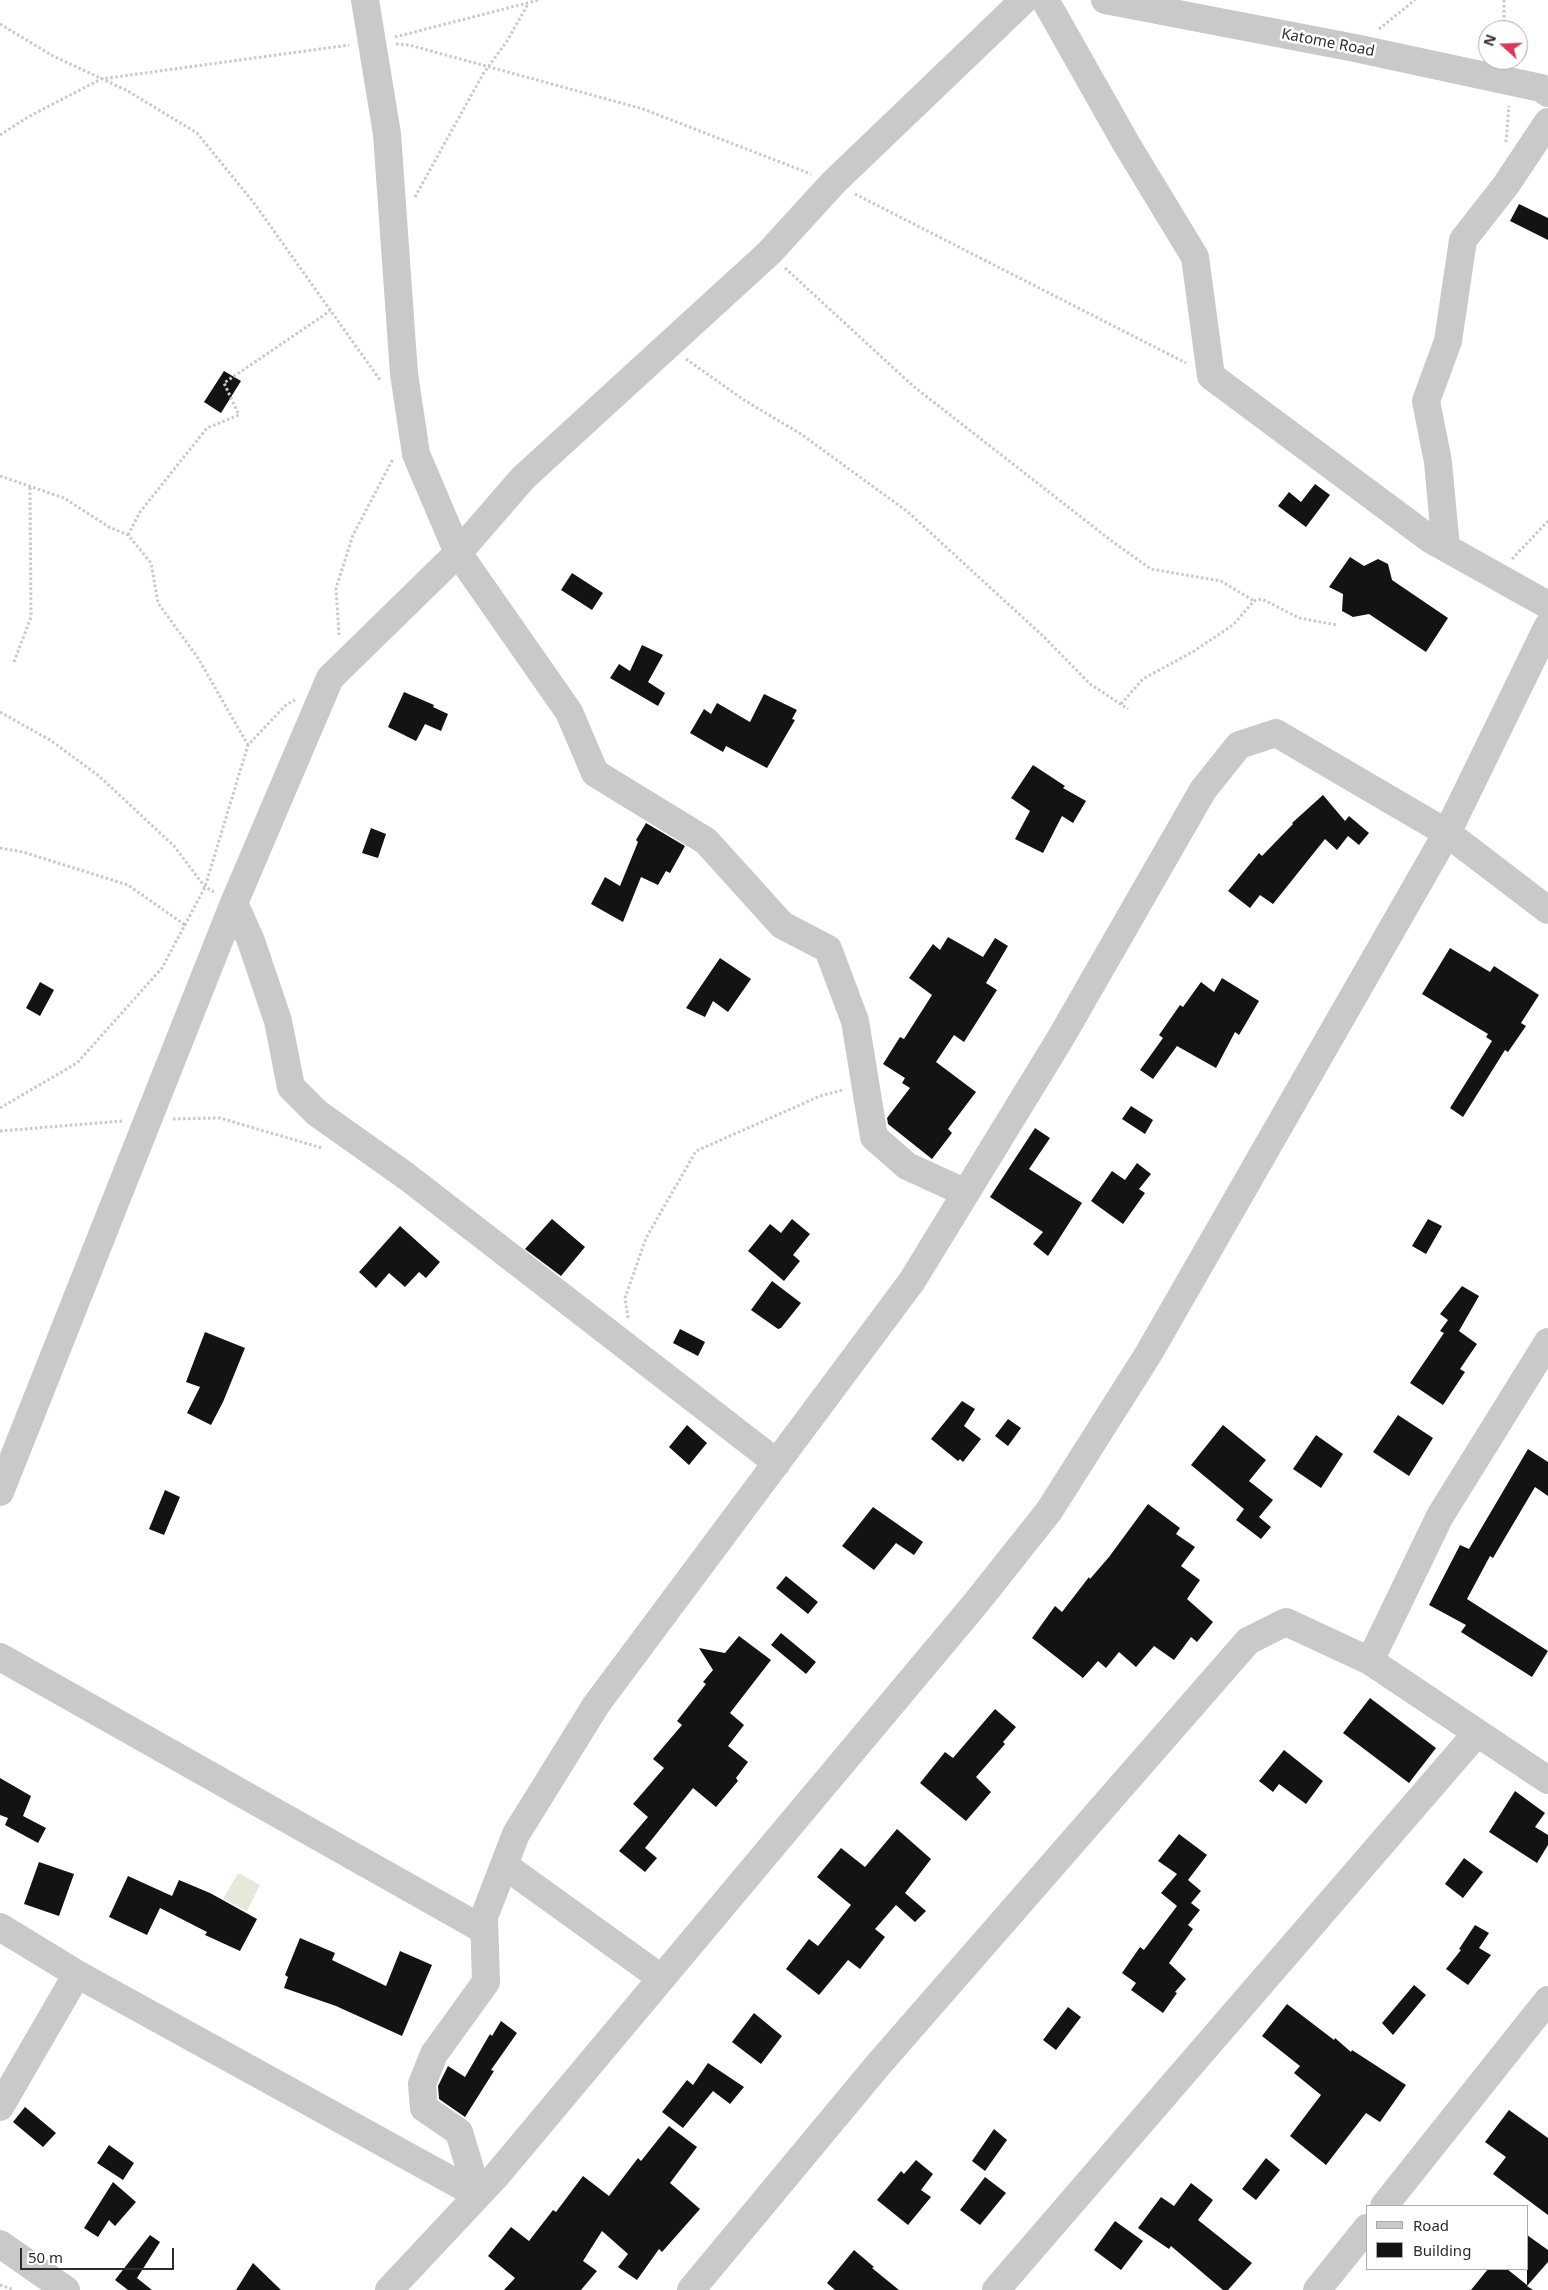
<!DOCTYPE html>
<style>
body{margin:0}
#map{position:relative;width:1548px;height:2290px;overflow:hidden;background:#fff;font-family:"Noto Sans",sans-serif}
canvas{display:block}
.legend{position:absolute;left:1366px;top:2205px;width:162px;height:65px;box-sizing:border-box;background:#fff;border:1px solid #ababab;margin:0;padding:6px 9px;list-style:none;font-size:15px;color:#2c2c2c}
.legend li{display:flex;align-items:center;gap:10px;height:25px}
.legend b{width:25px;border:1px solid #ababab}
.north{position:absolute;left:1478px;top:20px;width:50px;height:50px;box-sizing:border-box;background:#fff;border:1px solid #ababab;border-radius:50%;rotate:290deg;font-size:14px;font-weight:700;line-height:20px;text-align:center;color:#2c2c2c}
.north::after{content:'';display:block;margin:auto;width:18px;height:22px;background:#da3759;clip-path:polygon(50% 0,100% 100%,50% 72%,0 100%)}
.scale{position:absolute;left:20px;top:2248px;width:154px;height:22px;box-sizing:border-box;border:2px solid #2c2c2c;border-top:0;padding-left:6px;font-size:15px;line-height:18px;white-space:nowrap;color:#2c2c2c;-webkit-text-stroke:4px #fff;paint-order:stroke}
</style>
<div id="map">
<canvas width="1548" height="2290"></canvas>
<ul class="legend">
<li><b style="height:6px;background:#c9c9c9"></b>Road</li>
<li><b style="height:14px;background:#131313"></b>Building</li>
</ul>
<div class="north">N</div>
<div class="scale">50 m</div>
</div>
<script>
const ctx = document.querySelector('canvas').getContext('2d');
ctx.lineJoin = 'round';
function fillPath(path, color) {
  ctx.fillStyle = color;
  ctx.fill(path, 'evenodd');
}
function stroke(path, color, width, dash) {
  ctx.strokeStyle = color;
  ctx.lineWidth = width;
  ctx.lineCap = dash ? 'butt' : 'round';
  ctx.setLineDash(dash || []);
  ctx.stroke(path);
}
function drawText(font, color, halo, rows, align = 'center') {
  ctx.font = font + ' "Noto Sans",sans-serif';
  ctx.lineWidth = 5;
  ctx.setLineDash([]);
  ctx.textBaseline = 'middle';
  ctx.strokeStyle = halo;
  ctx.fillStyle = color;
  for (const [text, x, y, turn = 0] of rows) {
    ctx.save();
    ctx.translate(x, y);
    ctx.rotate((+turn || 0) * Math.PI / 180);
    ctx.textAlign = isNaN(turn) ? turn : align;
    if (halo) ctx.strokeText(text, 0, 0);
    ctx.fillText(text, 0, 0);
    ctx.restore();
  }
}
const green = new Path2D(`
 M238 1873 260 1885 247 1911 223 1899Z`);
const building = new Path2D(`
 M1519 204 1548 218V240L1510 221Z
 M224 371 241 381 221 413 204 402Z
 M1315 484 1330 495 1306 527 1278 506 1289 492 1301 502Z
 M1350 557 1364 566 1378 559 1388 564 1392 580 1448 618 1426 652 1369 614 1353 617 1342 611 1343 594 1329 587Z
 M572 573 603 593 592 610 561 590Z
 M642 645 663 655 648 682 665 693 658 706 610 678 619 664 630 671Z
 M404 692 434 705 433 707 448 714 441 731 425 724 416 741 388 727Z
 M764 694 797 710 792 719 795 720 767 768 726 746 723 752 690 733 704 709 711 714 717 703 750 722Z
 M1033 765 1065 786 1063 788 1086 801 1073 823 1062 816 1043 853 1015 839 1030 811 1011 798Z
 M1323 795 1345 821 1349 816 1369 833 1359 845 1348 836 1337 850 1325 839 1273 904 1260 895 1250 908 1228 891 1259 853 1262 856 1293 824 1292 823Z
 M646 823 685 846 670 873 666 871 658 885 641 877 623 922 591 904 605 877 620 886 638 842 636 840Z
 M371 828 386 834 378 858 362 853Z
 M948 937 983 957 995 938 1008 946 986 983 997 990 964 1042 954 1035 936 1062 976 1092 948 1129 952 1133 932 1159 888 1124 887 1118 910 1088 902 1083 905 1078 883 1064 900 1037 904 1039 932 995 909 978 933 944 940 950Z
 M1450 948 1490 972 1494 966 1539 995 1521 1023 1526 1026 1508 1052 1505 1050 1463 1117 1450 1108 1492 1041 1486 1037 1488 1034 1422 994Z
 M720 958 751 979 728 1012 713 1001 705 1017 686 1008Z
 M1222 978 1259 1001 1239 1035 1235 1032 1216 1068 1177 1046 1153 1079 1140 1070 1163 1038 1159 1035 1180 1005 1183 1007 1201 982 1214 992Z
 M40 982 54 990 40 1016 26 1008Z
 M1131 1106 1153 1120 1145 1134 1122 1119Z
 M1035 1128 1050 1138 1029 1169 1082 1203 1048 1256 1033 1244 1043 1232 990 1197Z
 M1137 1163 1151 1174 1139 1189 1145 1193 1123 1224 1091 1201 1112 1171 1125 1180Z
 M552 1219 585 1247 561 1276 525 1249Z
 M792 1219 810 1234 793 1255 800 1261 784 1281 748 1251 770 1224 781 1233Z
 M1428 1219 1442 1226 1426 1254 1412 1246Z
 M400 1226 440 1262 426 1278 419 1272 405 1287 389 1273 376 1288 359 1272Z
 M772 1281 801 1303 781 1328 778 1329 751 1310Z
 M1462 1286 1479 1296 1459 1331 1477 1344 1460 1369 1465 1372 1443 1405 1410 1383 1444 1333 1440 1331 1448 1320 1440 1314Z
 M680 1329 705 1342 698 1356 673 1343Z
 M205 1332 245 1348 223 1402 211 1425 187 1413 200 1387 186 1382Z
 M962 1401 975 1409 964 1426 981 1439 963 1462 960 1459 958 1461 931 1439Z
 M1398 1415 1433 1438 1409 1476 1373 1452Z
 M1008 1419 1021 1428 1008 1446 995 1436Z
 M687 1425 707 1443 689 1465 669 1447Z
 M1223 1425 1266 1460 1249 1481 1273 1500 1259 1517 1271 1527 1261 1539 1236 1520 1244 1509 1191 1465Z
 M1316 1435 1343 1454 1321 1488 1293 1469Z
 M1528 1449 1548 1462V1496L1535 1487 1493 1558 1490 1556 1467 1599 1548 1651 1532 1677 1461 1632 1466 1625 1429 1605 1460 1545 1469 1549Z
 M165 1490 180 1497 164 1535 149 1529Z
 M1148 1504 1180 1528 1176 1534 1195 1547 1181 1566 1200 1580 1187 1599 1213 1622 1197 1642 1191 1637 1174 1660 1154 1646 1136 1667 1119 1652 1106 1668 1098 1661 1083 1678 1032 1638 1055 1606 1062 1612 1089 1577 1090 1579 1109 1557Z
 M873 1507 923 1542 914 1555 896 1543 874 1570 842 1546Z
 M786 1576 818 1602 808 1614 776 1588Z
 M781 1633 816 1662 806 1674 771 1645Z
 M739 1636 771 1660 730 1713 744 1725 728 1746 748 1762 736 1778 738 1781 716 1807 693 1788 645 1848 657 1858 645 1872 619 1851 648 1817 633 1804 664 1768 653 1759 682 1725 677 1721 706 1684 703 1682 713 1670 699 1648 725 1653Z
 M1370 1698 1436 1748 1409 1783 1343 1733Z
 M995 1709 1016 1727 1003 1742 1005 1744 976 1777 991 1792 966 1821 920 1783 945 1752 953 1758Z
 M1284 1750 1323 1781 1306 1804 1279 1784 1273 1792 1259 1781Z
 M0 1778 31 1796 23 1816 46 1828 38 1843 5 1825 8 1818 0 1815Z
 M1515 1791 1545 1813 1535 1827 1548 1835V1845L1537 1863 1489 1832Z
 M897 1829 931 1859 905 1893 926 1911 915 1922 896 1905 875 1929 885 1937 860 1969 848 1960 819 1995 786 1969 809 1939 818 1946 851 1905 817 1877 841 1848 865 1867Z
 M1179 1834 1207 1855 1188 1880 1201 1891 1191 1903 1200 1910 1188 1925 1193 1929 1169 1963 1186 1979 1175 1992 1177 1993 1163 2013 1131 1990 1136 1983 1122 1973 1140 1947 1144 1950 1177 1906 1161 1893 1177 1874 1158 1861Z
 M1464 1858 1483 1872 1463 1898 1445 1884Z
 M39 1862 74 1874 59 1916 24 1904Z
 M128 1876 172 1896 179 1880 210 1893 257 1919 240 1951 205 1935 207 1932 160 1908 147 1935 109 1917Z
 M1475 1925 1489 1933 1479 1948 1491 1955 1468 1985 1446 1969 1461 1950 1459 1949Z
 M300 1938 335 1953 332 1960 386 1986 400 1951 432 1965 402 2036 336 2006 284 1988 288 1977 285 1975Z
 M1414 1985 1426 1995 1393 2035 1382 2023Z
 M1287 2004 1334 2040 1335 2038 1351 2052 1352 2050 1406 2085 1380 2122 1366 2113 1326 2165 1290 2136 1321 2095 1294 2073 1300 2066 1262 2036Z
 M1068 2007 1081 2017 1056 2050 1043 2040Z
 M754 2013 782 2036 761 2064 732 2042Z
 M501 2021 517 2033 491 2070 494 2071 465 2117 439 2099 438 2086 448 2066 465 2077 490 2034 492 2036Z
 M708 2063 744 2087 730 2104 713 2091 683 2128 662 2112 687 2080 693 2085Z
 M25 2107 56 2133 43 2147 13 2122Z
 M1509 2110 1548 2138V2215L1493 2174 1506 2157 1485 2142Z
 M669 2126 697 2147 670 2183 700 2209 662 2252 659 2249 637 2280 618 2267 628 2254 602 2231 583 2261 597 2271 581 2290H504L515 2278 488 2256 511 2227 529 2241 553 2210 556 2212 583 2176 609 2196 638 2158 641 2161Z
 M994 2129 1007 2140 985 2171 972 2161Z
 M109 2145 134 2163 123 2180 97 2163Z
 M1266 2158 1280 2170 1256 2200 1242 2189Z
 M916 2160 933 2174 921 2190 931 2197 908 2225 877 2200 901 2171 904 2174Z
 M985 2177 1006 2193 980 2225 960 2210Z
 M113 2182 136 2202 115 2226 109 2220 98 2237 84 2228Z
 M1191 2183 1213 2200 1198 2220 1252 2263 1228 2290H1223L1171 2246 1169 2249 1138 2228 1161 2197 1174 2206Z
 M1115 2221 1143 2241 1121 2270 1094 2250Z
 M150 2235 160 2242 137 2278 152 2290H128L115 2280Z
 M1527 2235 1548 2250V2262L1527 2286 1533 2290H1471L1488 2269H1507L1527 2285Z
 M854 2250 874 2267 872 2268 899 2290H835L827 2283Z
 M253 2263 281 2290H236Z`);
const path = new Path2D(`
 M1504 0V30
 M0 24 53 56 126 90 197 133 254 203 380 380
 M1379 29 1415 0
 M395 37 539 0
 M396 44 409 45 643 109 811 174
 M0 135 28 117 101 79 349 45
 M1506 142 1509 106
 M855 194 1186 363
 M415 197 483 74 507 41 528 4
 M785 268 913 386 1113 542 1151 569 1221 581 1254 601
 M686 359 744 400 801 434 908 512 1045 638 1090 684 1128 709
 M0 476 64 498 109 527 128 535 151 563 158 603 198 658 248 745
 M128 535 140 512 207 428 239 415 224 383 330 311
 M1512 559 1548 521
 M339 635 336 588 353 535 393 459
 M14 662 31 617 30 485
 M1121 704 1143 679 1194 651 1233 625 1254 601 1262 599 1299 618 1337 625
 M0 712 50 740 99 776 174 846 205 887 214 892
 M0 848 23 852 128 885 185 925
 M0 1108 77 1063 162 968 205 887 248 745 286 705 295 700
 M173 1119 220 1118 322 1148
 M0 1131 122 1121
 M628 1318 625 1298 646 1238 696 1151 820 1096 843 1090
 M0 2285 14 2290`);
const minor = new Path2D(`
 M365 0 387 134 404 374 416 454 458 553 569 712 595 773 706 841 782 925 828 949 855 1021 874 1137 907 1166 966 1193
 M1045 0 1127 145 1195 257 1211 376 1430 539 1548 605
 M1105 0 1355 48 1541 88 1548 93
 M1446 548 1438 462 1426 401 1448 341 1463 240 1506 185 1548 122
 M234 903 251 941 278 1021 291 1087 317 1113 406 1176 777 1463
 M0 1492 234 903 330 678 458 553 523 478 769 253 833 183 1024 0
 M0 1657 484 1930
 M1370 1661 1440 1516 1548 1342
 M504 1865 661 1978
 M0 1927 77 1974 478 2195
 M0 2107 77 1974
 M478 2195 459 2132 424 2108 422 2084 434 2054 486 1982 484 1917 516 1834 596 1705 912 1281 1060 1039 1203 790 1239 745 1276 733 1447 833 1548 910
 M1384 2206 1548 2000
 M0 2244 66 2290
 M389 2290 496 2176 976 1603 1049 1511 1149 1353 1447 833 1548 626
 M691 2290 878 2065 1248 1641 1286 1622 1370 1661 1548 1780
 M996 2290 1477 1733
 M1317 2290 1367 2228`);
const streetNames = [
 ["Katome Road",1328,43,11]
];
fillPath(green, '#e4e9da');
fillPath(building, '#131313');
stroke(path, '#c9c9c9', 3, [2.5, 2.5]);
stroke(minor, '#c9c9c9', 28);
drawText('15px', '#2c2c2c', '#fff', streetNames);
</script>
